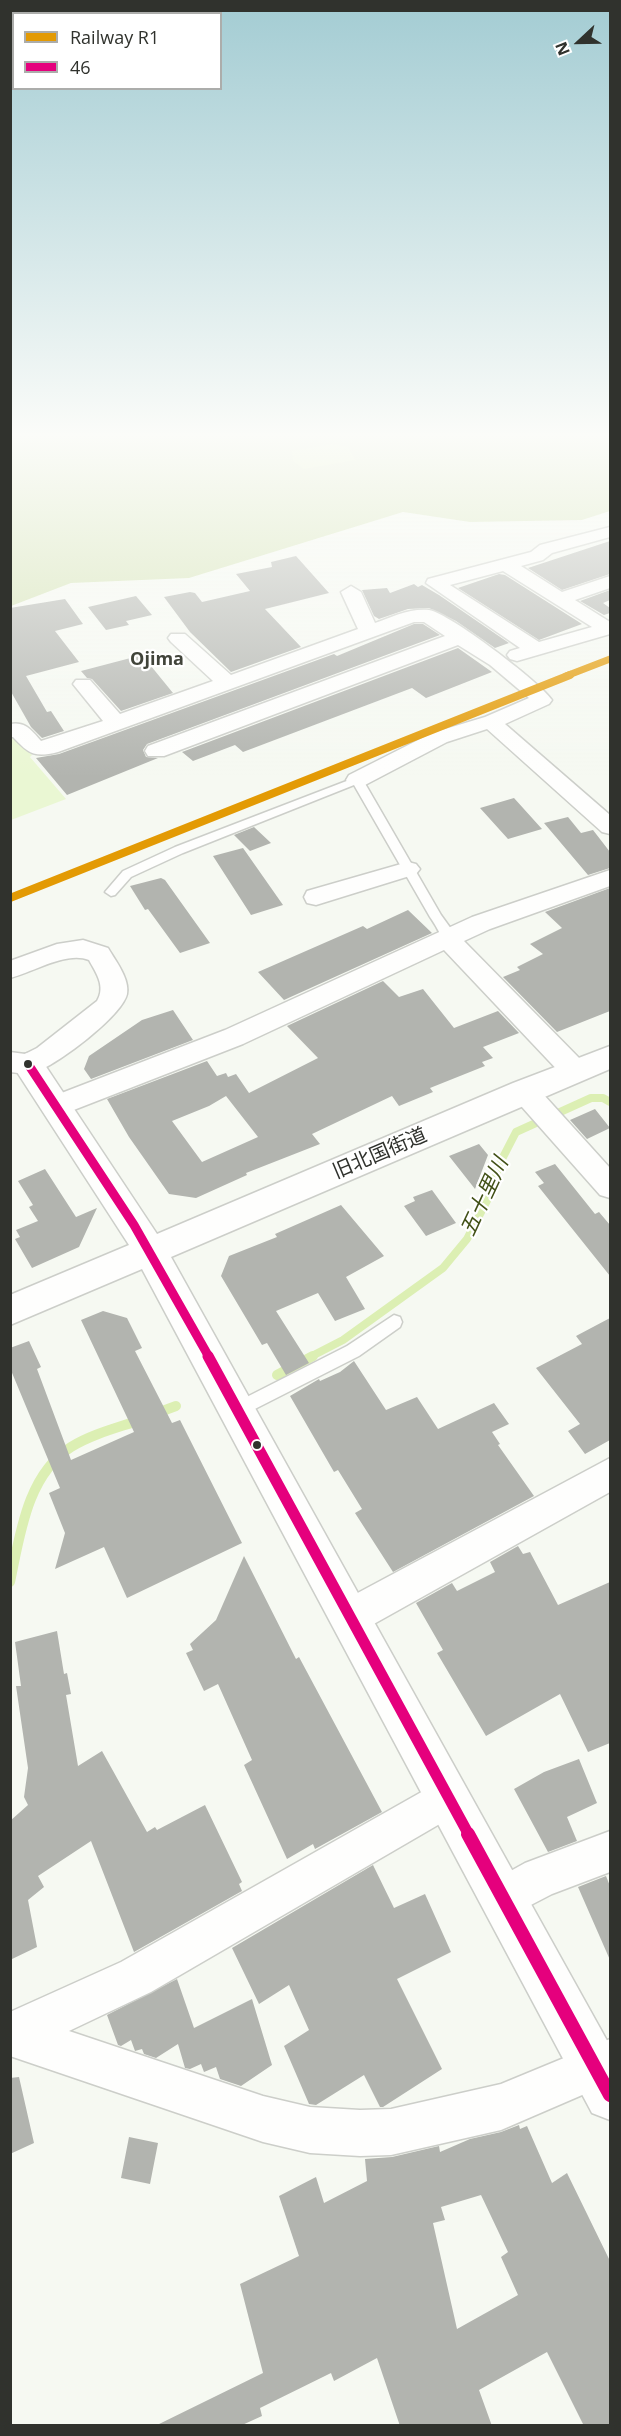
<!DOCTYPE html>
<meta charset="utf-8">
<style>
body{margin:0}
#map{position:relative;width:621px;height:2436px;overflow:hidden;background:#f6f9f2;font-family:"Open Sans",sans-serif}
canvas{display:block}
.frame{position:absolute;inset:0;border:12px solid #30322d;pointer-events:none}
.legend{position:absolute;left:12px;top:12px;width:210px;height:78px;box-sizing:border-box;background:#fff;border:2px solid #acadab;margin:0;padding:8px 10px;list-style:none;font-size:18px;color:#30322d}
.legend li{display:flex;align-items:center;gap:12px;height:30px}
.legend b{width:30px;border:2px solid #acadab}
.north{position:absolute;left:549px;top:12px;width:60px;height:60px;-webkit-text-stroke:4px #fff;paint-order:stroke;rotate:248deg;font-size:16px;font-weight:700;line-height:24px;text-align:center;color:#30322d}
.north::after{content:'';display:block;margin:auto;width:21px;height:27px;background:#30322d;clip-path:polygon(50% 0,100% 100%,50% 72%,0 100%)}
</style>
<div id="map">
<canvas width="621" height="2436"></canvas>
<div class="frame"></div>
<ul class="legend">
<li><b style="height:8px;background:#e39a04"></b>Railway R1</li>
<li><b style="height:8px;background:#e5007d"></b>46</li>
</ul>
<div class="north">N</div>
</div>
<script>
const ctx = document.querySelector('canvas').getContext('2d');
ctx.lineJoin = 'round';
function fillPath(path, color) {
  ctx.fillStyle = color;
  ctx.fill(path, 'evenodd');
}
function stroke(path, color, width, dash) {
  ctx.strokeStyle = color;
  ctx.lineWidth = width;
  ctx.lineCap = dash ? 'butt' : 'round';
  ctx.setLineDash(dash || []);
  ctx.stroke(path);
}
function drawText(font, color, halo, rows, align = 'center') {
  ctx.font = font + ' "Open Sans","Noto Sans JP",sans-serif';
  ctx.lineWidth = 4.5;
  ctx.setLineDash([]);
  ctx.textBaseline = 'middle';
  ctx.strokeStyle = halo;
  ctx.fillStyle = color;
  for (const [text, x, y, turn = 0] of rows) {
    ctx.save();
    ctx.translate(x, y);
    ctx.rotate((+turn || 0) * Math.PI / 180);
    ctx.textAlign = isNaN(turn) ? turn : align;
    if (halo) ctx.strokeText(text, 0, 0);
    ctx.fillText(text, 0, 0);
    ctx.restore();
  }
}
const green = new Path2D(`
 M17 734 32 755 30 757 66 799 11 820 10 737Z`);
const forest = new Path2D(`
 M11 436H610V511L582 520 470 522 403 512 189 578 71 583 11 606Z`);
const water = new Path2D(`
 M333 444 348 447 355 460 304 469 293 461 292 451Z`);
const streamFar1 = new Path2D(`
 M310 1357 343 1340 443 1268 467 1239 490 1195 500 1163 516 1132 591 1098H603L610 1102`);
const stream = new Path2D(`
 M277 1375 313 1356
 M157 1413 176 1406
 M10 1582C20 1535 27 1475 71 1447 92 1434 117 1428 140 1420`);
const building = new Path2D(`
 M610 541V574L562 590 528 568Z
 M296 556 329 593 265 609 301 647 231 672 190 632 164 597 190 592 195 593 202 602 250 591 236 574 272 567 271 562Z
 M499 574 505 575 582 624 539 640 458 588Z
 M414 584 418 587 422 585 439 595 509 643 495 648 456 621 429 608 408 609 379 619 374 616 362 590 387 588 390 593Z
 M610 590V600L603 603 610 608V613L604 615 580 601Z
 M136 596 152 615 126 621 129 625 106 630 88 607Z
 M65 599 83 624 55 631 79 662 26 676 47 712 51 711 64 731 42 738 31 727 10 690V608Z
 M414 624H423L440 635 147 744 143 750 146 757 158 758 67 795 36 758 59 754 334 654 337 656Z
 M458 648 492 672 426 698 412 688 243 752 235 745 193 761 182 752Z
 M142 655 173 693 121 711 92 679 87 678 81 671Z
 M514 798 542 829 508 839 480 808Z
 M568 817 581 833 593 830 610 852V868L588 875 544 823Z
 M254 827 271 843 250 851 234 835Z
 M243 848 283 905 251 915 213 856Z
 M161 878 165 880 210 943 180 953 148 909 145 910 130 886Z
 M610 888V1011L557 1032 503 977 520 970 517 967 543 954 530 944 562 928 545 912Z
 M408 910 432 933 284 1000 258 972 363 926 367 929Z
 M383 981 399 997 423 989 454 1028 498 1011 519 1033 483 1047 493 1058 482 1062 485 1066 430 1088 433 1092 399 1106 392 1096 312 1134 320 1144 246 1173 247 1175 196 1198 169 1194 129 1137 107 1099 207 1061 217 1076 226 1073 228 1077 236 1074 249 1093 318 1058 287 1026ZM226 1096 258 1137 202 1162 172 1121 209 1106Z
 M173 1010 193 1040 91 1079 84 1069 89 1056 142 1020Z
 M595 1109 610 1128 587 1139 570 1120Z
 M479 1144 488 1155 475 1189 449 1156Z
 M555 1164 595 1214 599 1212 610 1225V1276L538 1186 544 1183 535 1172Z
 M45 1169 76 1217 97 1208 79 1247 32 1268 15 1239 20 1237 16 1230 38 1221 29 1207 33 1205 18 1181Z
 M432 1190 456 1223 426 1236 404 1206 415 1201 413 1197Z
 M341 1205 384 1256 346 1277 365 1309 335 1321 318 1293 276 1311 309 1363 286 1375 267 1343 262 1345 221 1276 229 1256 277 1237 275 1234Z
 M103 1311 127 1318 142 1348 135 1351 172 1423 180 1420 242 1543 127 1598 104 1547 55 1569 65 1533 49 1493 60 1488 10 1368V1348L29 1341 41 1367 37 1369 71 1460 134 1432 81 1320Z
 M610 1318V1440L585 1454 568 1431 580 1424 536 1368 582 1344 576 1336Z
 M354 1361 386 1410 417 1397 438 1429 494 1403 509 1424 492 1432 500 1444 498 1445 534 1496 393 1572 355 1513 362 1509 338 1470 334 1472 290 1396 319 1379 320 1381 340 1372Z
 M518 1546 523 1554 530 1552 558 1605 610 1582V1743L588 1752 560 1694 486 1736 437 1653 443 1650 416 1603 452 1583 457 1591 495 1572 490 1562Z
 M244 1556 296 1659 299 1657 382 1812 315 1849 313 1844 287 1859 244 1765 252 1760 218 1684 204 1691 186 1653 193 1650 190 1644 216 1620Z
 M57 1631 64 1674 67 1673 71 1694 66 1695 78 1766 102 1751 147 1832 155 1827 157 1830 205 1805 242 1882 239 1884 242 1891 134 1952 91 1841 38 1876 44 1887 28 1900 37 1947 10 1960V1821L28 1805 24 1797 28 1768 16 1686H21L15 1642Z
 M579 1759 597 1803 567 1817 577 1841 548 1852 514 1789 544 1772Z
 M373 1865 394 1908 425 1894 451 1952 397 1979 442 2069 383 2107H380L364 2075 316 2105 309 2104 284 2046 309 2030 289 1985 259 2004 232 1948Z
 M606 1876 610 1886V1960L578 1887Z
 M177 1979 194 2028 252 1999 272 2065 241 2086 220 2079 216 2067 204 2072 201 2064 190 2069 185 2068 178 2044 156 2058 144 2054 142 2049 135 2051 131 2040 121 2046 118 2045 107 2015Z
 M19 2077 34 2143 10 2154V2078Z
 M519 2125 520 2129 527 2126 552 2183 567 2173 610 2261V2426H584L547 2352 479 2390 492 2426H400L377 2358 334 2381 331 2373 260 2408 262 2416 240 2426H155L263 2373 240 2284 299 2256 279 2196 316 2177 324 2203 367 2181 365 2159 392 2157 439 2146 440 2152 470 2139 501 2132ZM481 2195 508 2252 501 2257 518 2295 457 2329 433 2223 445 2220 441 2207Z
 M129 2137 158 2143 150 2184 121 2178Z`);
const lane = new Path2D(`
 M357 777 363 780 441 915 454 933 452 942H444C439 932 437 927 430 917L354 785 183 853 131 877 115 895 111 896 105 892 123 871 175 847Z
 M394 1315 400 1317 402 1322 400 1327 359 1356 243 1415 237 1417 231 1415 229 1410 231 1405 347 1346Z`);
const street = new Path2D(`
 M610 527V537L552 553 543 560 521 566 562 592 610 576V588L575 600 610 622V634L517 661 510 659 507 655 510 651 520 648 426 583 428 579 531 552 540 545ZM503 571 592 627 539 642 450 585Z
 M351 586 361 592 375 623C392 617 410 608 429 610 449 613 540 682 552 700L549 704 505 724 610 815V834L602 832 487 729 447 742 365 785H349L346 780 349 775 432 733 485 717 529 698 490 665 458 645 164 756H148L145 751 148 746 445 636 424 622H414L58 752C34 758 29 754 13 737H10V724C26 721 32 731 41 741L103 721 73 684 76 680H90L120 714 213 681 171 642 168 638 171 634H185L231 675 358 629 341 592Z
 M408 862 416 864 420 869 416 874 316 905 307 903 304 897 307 891Z
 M610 870V886L490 929 464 941 585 1064 589 1071 585 1078 575 1081 565 1078 444 950 243 1044 66 1113 56 1116 46 1113 42 1106 46 1099 225 1030 472 917Z
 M83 940 108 948C115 960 130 979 127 994 122 1016 59 1063 38 1071 28 1075 20 1073 10 1072V1052L25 1054 37 1048 97 1001C106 986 96 973 89 960 66 951 34 972 10 978V961L57 944Z
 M524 1081 534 1084 610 1168V1198L600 1195 514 1098 510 1091 514 1084Z
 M610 1458V1492L363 1630 350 1635 337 1630 331 1617 337 1604Z
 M448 1777 462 1783 468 1797 462 1811 151 1992 69 2031 263 2096 310 2107 360 2110 391 2109 501 2084 610 2039V2083L501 2130 391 2155 360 2156 310 2153 263 2142 10 2056V2012L121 1962Z
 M610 1831V1872L552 1894 504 1919 489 1913 483 1898 489 1883 525 1863Z`);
const secondary = new Path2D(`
 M610 1046V1069L171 1257 610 2046V2120L592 2113 142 1269 10 1325V1295L129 1245 17 1072 13 1064 17 1056 28 1053 39 1056 157 1234 513 1083Z`);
const bus1Far2 = new Path2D(`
 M28 1064 134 1225 209 1357`);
const bus1Far1 = new Path2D(`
 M208 1356 469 1835`);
const bus1 = new Path2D(`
 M468 1834 610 2095`);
const rail1Far1 = new Path2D(`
 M566 676 610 659`);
const rail1 = new Path2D(`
 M10 898 570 675`);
const markers = [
 [28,1064,5,"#30322d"],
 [257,1445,5,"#30322d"]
];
const farQuarternames = [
 ["Ojima",157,660]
];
const streetNames = [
 ["旧北国街道",380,1154,-23]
];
const waterNames = [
 ["五十里川",485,1197,-65]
];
fillPath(green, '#eaf7d3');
fillPath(forest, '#d3e2b2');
fillPath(water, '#dcefb3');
stroke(streamFar1, '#dcefb3', 8);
stroke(stream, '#dcefb3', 10);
fillPath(building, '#b2b4af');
stroke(lane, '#cccec9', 3);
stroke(street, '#cccec9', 3);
stroke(secondary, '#cccec9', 3);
fillPath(lane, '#fefefd');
fillPath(street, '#fefefd');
fillPath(secondary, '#fefefd');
stroke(bus1Far2, '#e5007d', 9);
stroke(bus1Far1, '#e5007d', 11);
stroke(bus1, '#e5007d', 14);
stroke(rail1Far1, '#e39a04', 7);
stroke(rail1, '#e39a04', 8);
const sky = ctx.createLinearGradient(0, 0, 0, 777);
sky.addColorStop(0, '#a3ccd3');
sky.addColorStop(0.56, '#fbfcf9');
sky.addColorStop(1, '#fbfcf900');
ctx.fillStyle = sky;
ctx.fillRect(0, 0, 621, 777);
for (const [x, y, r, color] of markers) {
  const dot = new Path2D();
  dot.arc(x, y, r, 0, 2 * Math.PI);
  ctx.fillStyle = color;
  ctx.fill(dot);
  stroke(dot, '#fff', 2);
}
drawText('bold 18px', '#41443a', '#fff', farQuarternames);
drawText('20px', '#30322d', '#fff', streetNames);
drawText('italic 21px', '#425117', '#fff', waterNames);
</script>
